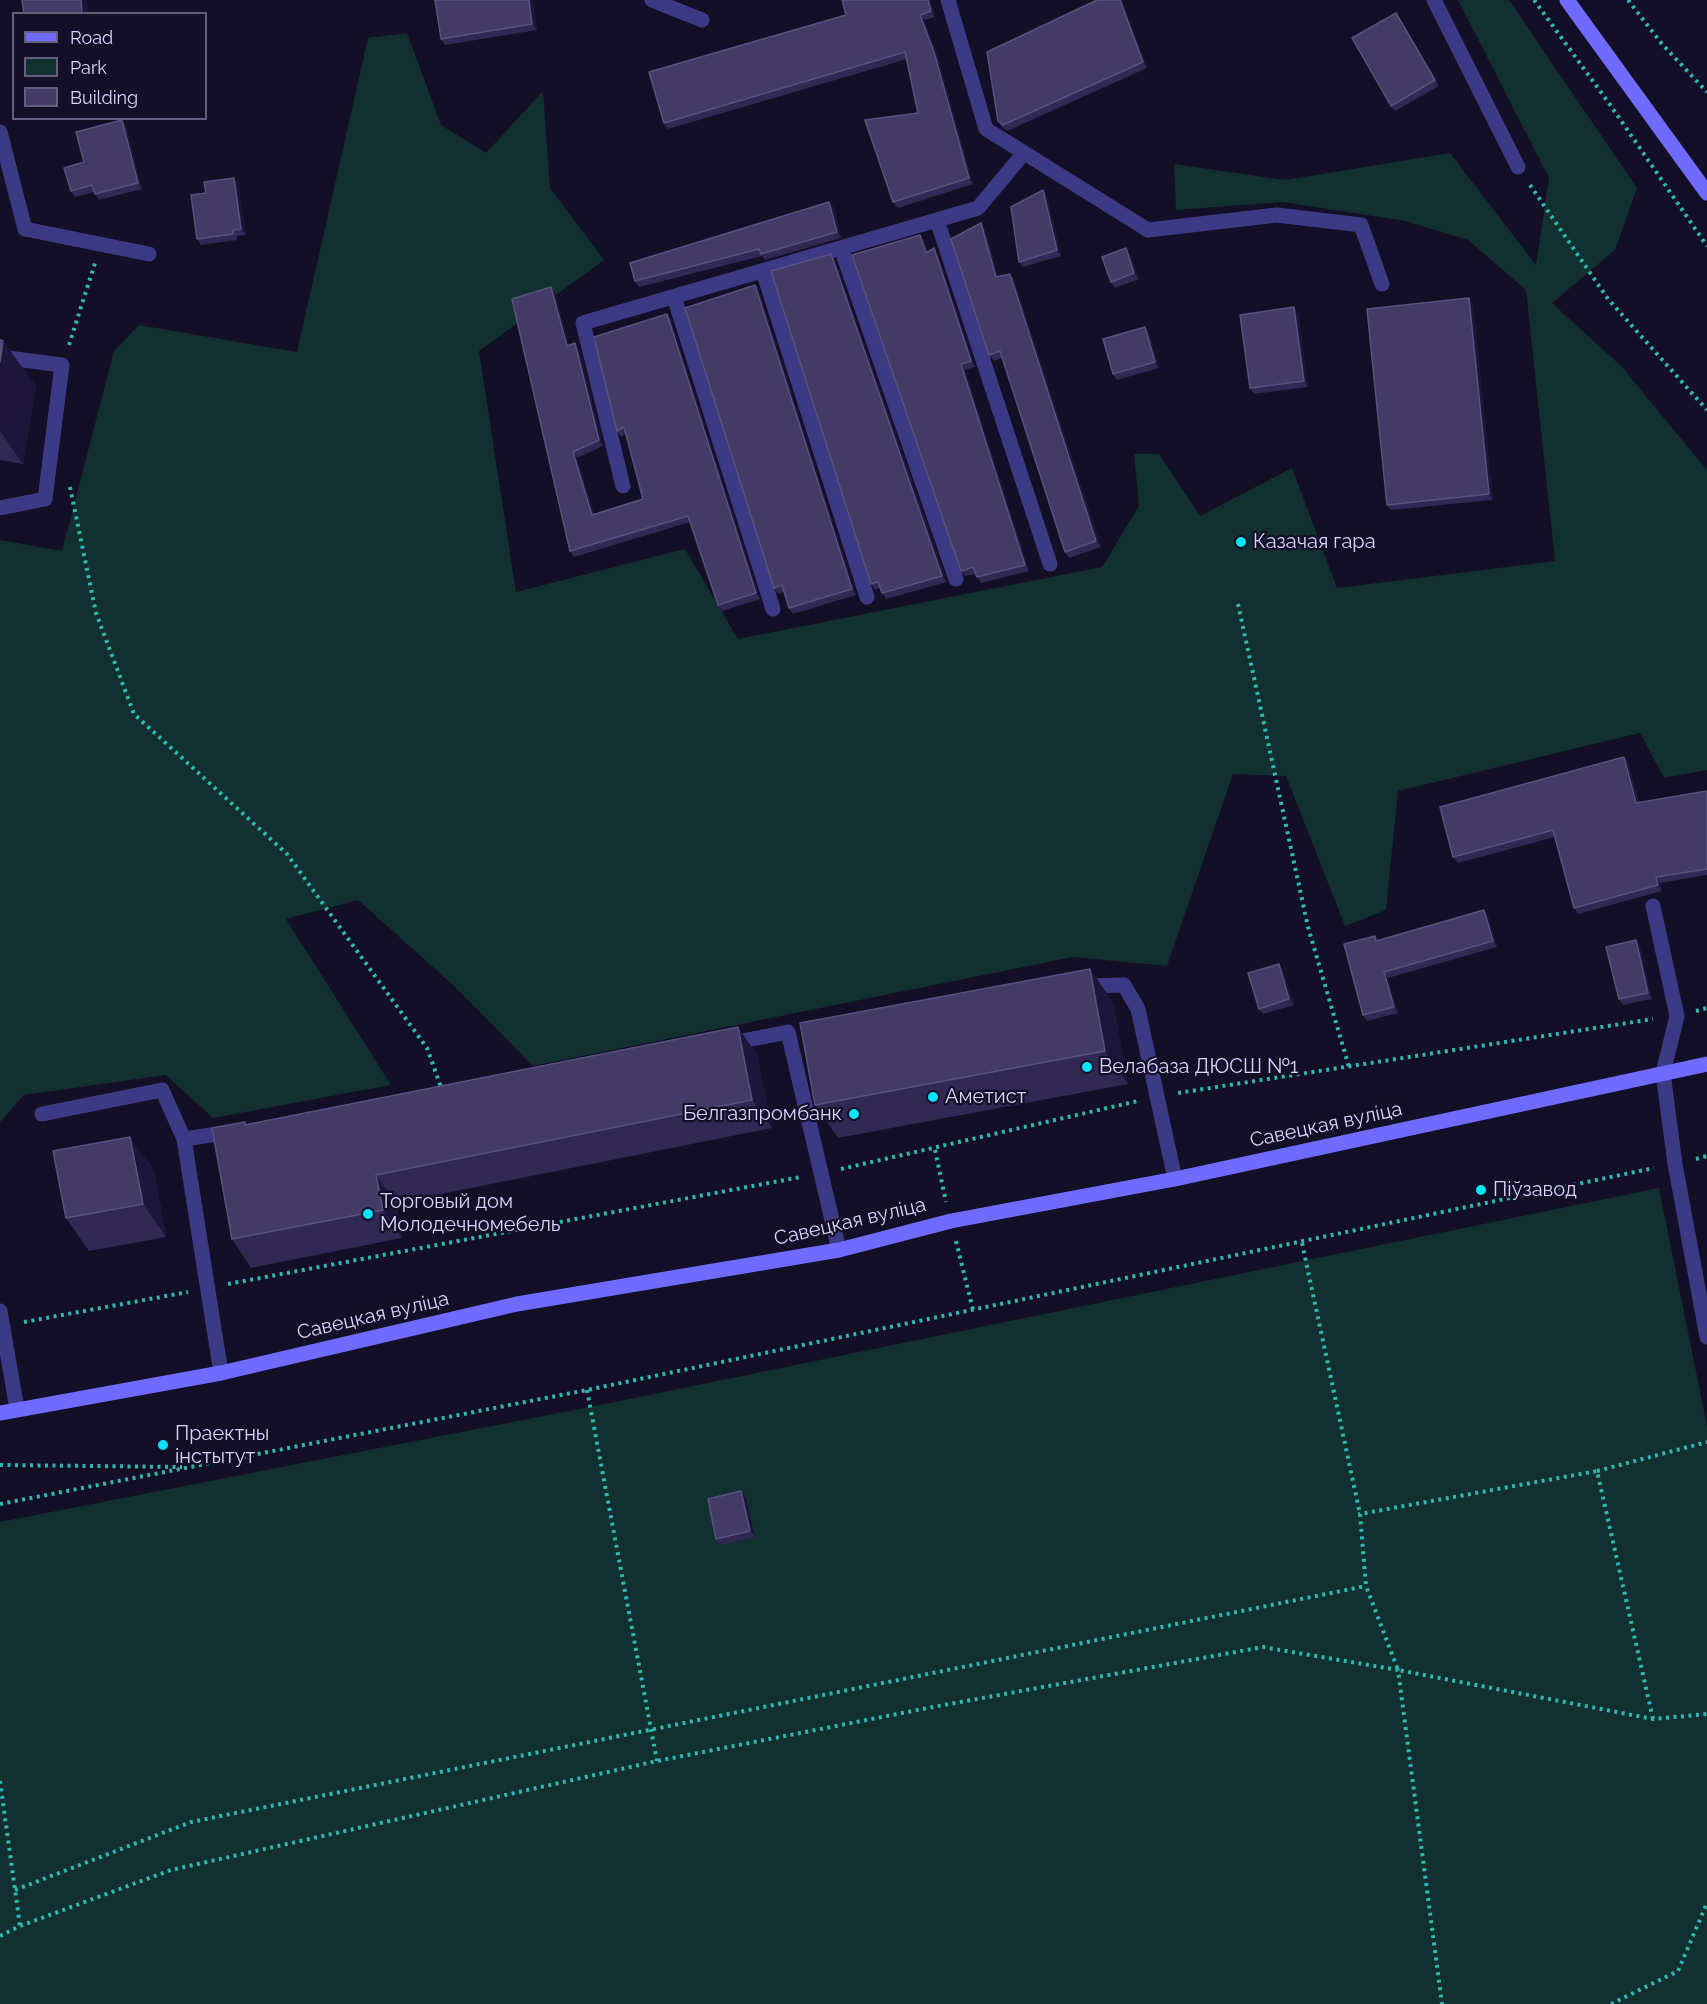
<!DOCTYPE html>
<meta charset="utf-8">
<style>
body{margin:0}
#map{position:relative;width:1707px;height:2004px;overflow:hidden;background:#130f26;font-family:Raleway,sans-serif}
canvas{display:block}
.legend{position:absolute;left:12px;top:12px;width:195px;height:108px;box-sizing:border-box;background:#130f26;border:2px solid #625e7d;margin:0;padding:8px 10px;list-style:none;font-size:18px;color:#d9d4ff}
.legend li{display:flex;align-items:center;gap:12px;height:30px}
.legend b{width:30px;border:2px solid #625e7d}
</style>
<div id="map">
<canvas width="1707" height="2004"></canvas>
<ul class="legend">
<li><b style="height:8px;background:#6f6bff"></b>Road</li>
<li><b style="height:16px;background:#12302f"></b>Park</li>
<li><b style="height:16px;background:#433a66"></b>Building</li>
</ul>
</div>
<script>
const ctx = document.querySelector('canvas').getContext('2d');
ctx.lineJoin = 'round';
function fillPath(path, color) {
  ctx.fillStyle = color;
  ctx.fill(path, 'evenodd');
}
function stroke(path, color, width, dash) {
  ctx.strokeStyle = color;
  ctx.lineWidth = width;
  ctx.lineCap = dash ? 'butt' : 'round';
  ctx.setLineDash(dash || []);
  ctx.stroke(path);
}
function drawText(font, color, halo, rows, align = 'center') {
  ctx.font = font + ' Raleway,sans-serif';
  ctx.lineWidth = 4.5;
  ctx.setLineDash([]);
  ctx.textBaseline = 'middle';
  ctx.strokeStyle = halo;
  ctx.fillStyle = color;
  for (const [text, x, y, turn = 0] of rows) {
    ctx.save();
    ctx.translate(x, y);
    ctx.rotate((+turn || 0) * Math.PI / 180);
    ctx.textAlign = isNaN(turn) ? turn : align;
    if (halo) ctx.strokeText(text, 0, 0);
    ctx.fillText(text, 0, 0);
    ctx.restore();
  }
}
const green = new Path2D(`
 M1458 0H1509L1637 188 1615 250 1552 303 1622 367 1707 470V770L1664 778 1640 733 1398 791 1386 910 1345 926 1286 776 1233 774 1167 966 1073 957 533 1066 453 985 358 900 286 919 391 1085 213 1118 166 1075 24 1095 0 1122V540L62 551 114 351 139 325 297 352 368 38 407 33 441 125 486 153 543 91 550 188 604 260 479 351 516 592 685 549 738 639 1102 567 1139 506 1134 454H1159L1200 516 1292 468 1337 588 1555 561 1526 290 1468 240 1405 221 1283 202 1176 210 1174 164 1285 180 1450 153 1536 265 1549 178Z
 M1659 1188 1707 1426V2004H0V1522L615 1402Z`);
const path = new Path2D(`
 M1534 0 1611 106 1707 246
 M1628 0 1662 44 1707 92
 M1530 185 1608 299 1707 410
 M69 345 95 263
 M70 487 96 613 134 714 287 854 427 1048 442 1090
 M1238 604 1308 927 1349 1067
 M1696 1011 1707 1008
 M1178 1093 1653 1019
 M935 1150 946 1202
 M1696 1159 1707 1156
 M841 1169 1138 1101
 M956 1241 973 1310
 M1302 1243 1360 1514
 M228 1284 801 1177
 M24 1322 188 1292
 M587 1390 657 1761
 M0 1465 182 1467
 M1597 1471 1707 1442
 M0 1504 587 1390 1654 1168
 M1653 1719 1597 1471 1360 1514 1366 1586 1398 1670 1653 1719 1707 1714
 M0 1781 20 1926
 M15 1890 191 1822 1366 1586
 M0 1936 20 1926 171 1870 657 1761 933 1707 1263 1647 1398 1670 1442 2004
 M1611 2004 1678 1971 1707 1903`);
const lane = new Path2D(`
 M1434 0 1518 167
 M0 132 25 229 149 254
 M937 220 1050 564
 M1148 230 1277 215 1361 225 1382 284
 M841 248 956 579
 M763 271 867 597
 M674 297 773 609
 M0 357 62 365 45 499 0 508
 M623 486 583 323 978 208 1024 153
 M1653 906 1677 1016 1663 1073 1675 1164 1707 1337
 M1082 986 1124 985 1138 1009 1175 1179
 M727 1044 788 1032 839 1250
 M42 1114 162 1090 184 1139 221 1373
 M184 1139 231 1132
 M0 1311 17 1409`);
const street = new Path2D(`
 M652 0 702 20
 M948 0 986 129 1148 230`);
const secondary = new Path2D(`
 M1567 0 1707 193
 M0 1413 221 1373 517 1304 839 1250 951 1221 1175 1179 1707 1064`);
const wall = new Path2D(`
 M532 0 537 30 445 45 441 39Z
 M930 0 935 17 924 20 938 58 973 184 898 208 893 202 918 113 907 59 668 129 664 123Z
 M1122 0 1147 68 1007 131 1002 127 998 121Z
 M1400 19 1439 86 1395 111 1391 106Z
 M122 120 126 126 142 189 99 200 94 192 75 197 71 191 84 162Z
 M238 184 246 235 237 236V240L201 245 197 239 206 193Z
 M1047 196 1061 256 1023 267 1019 262Z
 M829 202 834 208 841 238 765 260 762 256 639 287 635 281Z
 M985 229 998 276 1010 274 1014 280 1101 547 1069 558 1065 552 1002 358 994 361 989 355Z
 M924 241 928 252 938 254 975 367 965 370 1029 571 981 583 976 574 965 576 961 571Z
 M831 254 835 260 947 582 886 599 882 593 880 588 875 590 871 584Z
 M1130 254 1139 279 1115 288 1111 282Z
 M755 285 759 291 856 595 793 614 789 608 784 592 778 594 774 588Z
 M555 293 569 346 579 349 603 446 577 458 594 514 643 499 626 434 621 437 617 431 667 314 671 320 760 599 722 611 718 605 690 522 574 557 570 551Z
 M1473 304 1493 500 1391 510 1387 505Z
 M1294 307 1298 313 1308 387 1254 394 1250 388Z
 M1145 327 1149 333 1159 368 1117 380 1113 374Z
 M0 340 36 386 23 464 0 460Z
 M1624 757 1628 763 1639 803 1707 791V875L1660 883 1662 891 1578 914 1574 908 1555 837 1458 863 1453 857Z
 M1488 916 1497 947 1388 978 1398 1013 1367 1021 1363 1015 1378 940Z
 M1636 940 1640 946 1652 999 1623 1005 1619 999Z
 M1279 964 1283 970 1294 1005 1263 1014 1259 1009Z
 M1113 1002 1128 1084 838 1138 815 1105Z
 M738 1027 757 1055 772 1128 396 1203 402 1238 251 1268 232 1239 246 1124Z
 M154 1170 166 1237 89 1251 66 1218Z
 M746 1497 755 1537 720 1545 716 1539Z`);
const shadedWall = new Path2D(`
 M81 0H87L89 14H82Z
 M529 0H532L537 30 532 24Z
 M928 0H930L935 17 931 11Z
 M1120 0H1122L1147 68 1143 62Z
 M1396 13 1400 19 1439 86 1435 80Z
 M920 15 924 20 938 58 973 184 969 178Z
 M122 120 126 126 142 189 138 183Z
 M234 178 238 184 246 235 241 229Z
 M1043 190 1047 196 1061 256 1057 250Z
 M829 202 834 208 841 238 837 232Z
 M981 223 985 229 1000 283 996 277Z
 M920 235 924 241 930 259 926 253Z
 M934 248 938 254 975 367 971 361Z
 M1126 248 1130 254 1139 279 1134 273Z
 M831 254 835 260 947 582 942 576Z
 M1010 274 1014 280 1101 547 1096 541Z
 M755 285 759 291 856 595 852 589Z
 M551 287 555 293 571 352 567 346Z
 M1469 298 1473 304 1493 500 1489 494Z
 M1294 307 1298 313 1308 387 1304 381Z
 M667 314 671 320 760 599 756 593Z
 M1145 327 1149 333 1159 368 1155 362Z
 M3 341 36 386 23 464 0 431V362Z
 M575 343 579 349 603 446 599 440Z
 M961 364 965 370 1029 571 1025 565Z
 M573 452 577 458 596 521 592 515Z
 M1624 757 1628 763 1640 809 1636 803Z
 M1656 877 1660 883 1662 891 1658 885Z
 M1484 910 1488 916 1497 947 1493 941Z
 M1636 940 1640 946 1652 999 1648 993Z
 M1279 964 1283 970 1294 1005 1289 999Z
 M1090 969 1113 1002 1128 1084 1105 1051Z
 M1384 972 1388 978 1398 1013 1394 1007Z
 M738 1027 757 1055 772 1128 752 1100Z
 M130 1137 154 1170 166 1237 143 1204Z
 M376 1175 396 1203 402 1238 383 1210Z
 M741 1491 746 1497 755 1537 750 1531Z`);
const building = new Path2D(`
 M22 0H81L82 14H24Z
 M435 0H529L532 24 441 39Z
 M842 0H928L931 11 920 15 934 52 969 178 893 202 865 120 918 113 905 52 664 123 649 72 846 15Z
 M1097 0H1120L1143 62 1003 125 998 121 987 52Z
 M1396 13 1435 80 1391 106 1352 38Z
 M122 120 138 183 95 194 92 185 71 191 64 168 84 162 76 132Z
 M234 178 241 229 233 230V234L197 239 191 195 206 193 204 182Z
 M1043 190 1057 250 1019 262 1011 207Z
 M829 202 837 232 761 254 759 249 635 281 630 263Z
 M981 223 996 277 1010 274 1096 541 1065 552 1000 351 989 355 951 239Z
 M920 235 926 253 934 248 971 361 961 364 1025 565 977 577 973 567 961 571 852 255Z
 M1126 248 1134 273 1111 282 1102 257Z
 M831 254 942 576 882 593 878 582 871 584 771 271Z
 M755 285 852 589 789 608 782 585 774 588 685 308Z
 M551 287 567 346 575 343 599 440 573 452 592 515 643 499 624 427 617 431 594 337 667 314 756 593 718 605 688 516 570 551 512 299Z
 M1469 298 1489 494 1387 505 1367 309Z
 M1294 307 1304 381 1250 388 1240 315Z
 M1145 327 1155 362 1113 374 1103 339Z
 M0 340 3 341 0 362Z
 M1624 757 1636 803 1707 791V869L1656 877 1658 885 1574 908 1553 830 1453 857 1440 807Z
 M1484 910 1493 941 1384 972 1394 1007 1363 1015 1344 944 1375 936 1376 941Z
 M1636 940 1648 993 1619 999 1606 947Z
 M1279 964 1289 999 1259 1009 1248 973Z
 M1090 969 1105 1051 815 1105 800 1023Z
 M738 1027 752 1100 376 1175 383 1210 232 1239 212 1128 245 1122V1125Z
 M130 1137 143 1204 66 1218 53 1151Z
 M741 1491 750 1531 716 1539 708 1499Z`);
const markers = [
 [1241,542,6,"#00e5ff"],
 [1087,1067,6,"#00e5ff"],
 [933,1097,6,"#00e5ff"],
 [854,1114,6,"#00e5ff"],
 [1481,1190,6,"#00e5ff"],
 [368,1214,6,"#00e5ff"],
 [163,1445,6,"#00e5ff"]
];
const poiNames = [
 ["Казачая гара",1253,542],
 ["Велабаза ДЮСШ №1",1099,1067],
 ["Аметист",945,1097],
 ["Белгазпромбанк",842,1114,"right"],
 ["Піўзавод",1493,1190],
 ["Торговый дом",380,1202],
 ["Молодечномебель",380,1225],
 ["Праектны",175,1434],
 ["інстытут",175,1457]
];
const streetNames = [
 ["Савецкая вуліца",1326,1125,-12],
 ["Савецкая вуліца",850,1222,-13],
 ["Савецкая вуліца",373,1316,-13]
];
fillPath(green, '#12302f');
stroke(path, '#2fb8b0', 4, [3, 4.5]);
stroke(lane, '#3d3a85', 15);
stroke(street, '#3d3a85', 15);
stroke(secondary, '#6f6bff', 15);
fillPath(wall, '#312854');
fillPath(shadedWall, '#1d163a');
fillPath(building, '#433a66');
stroke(building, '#5a527e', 1.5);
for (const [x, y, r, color] of markers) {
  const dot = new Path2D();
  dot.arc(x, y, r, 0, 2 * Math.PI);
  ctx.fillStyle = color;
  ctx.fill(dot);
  stroke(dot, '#130f26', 2);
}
drawText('20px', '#d9d4ff', '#130f26', poiNames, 'left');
drawText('20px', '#d9d4ff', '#130f26', streetNames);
</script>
